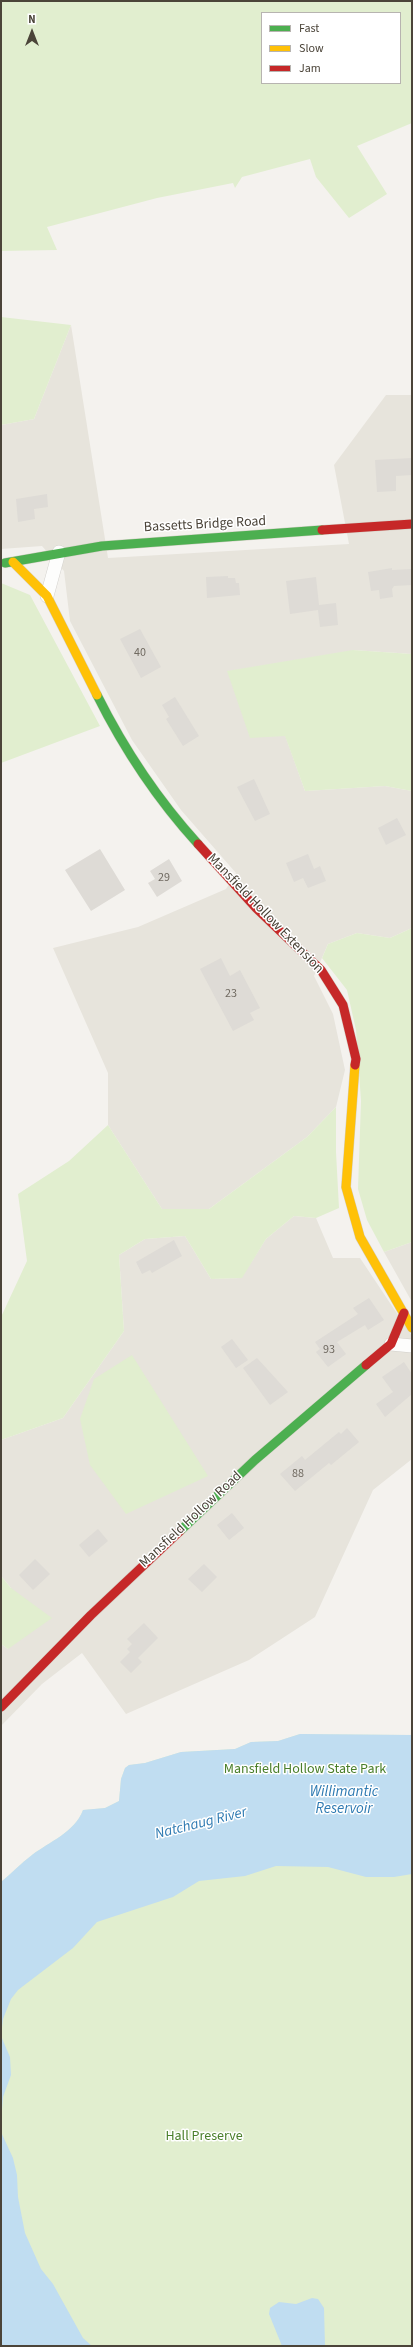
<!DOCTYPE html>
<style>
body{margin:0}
#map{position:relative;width:413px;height:2347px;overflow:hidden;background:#f4f2ee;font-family:"Source Sans 3",sans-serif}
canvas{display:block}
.frame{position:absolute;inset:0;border:2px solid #4b4439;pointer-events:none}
.legend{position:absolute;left:261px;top:12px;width:140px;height:72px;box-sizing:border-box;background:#fff;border:1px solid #b7b4b0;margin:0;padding:5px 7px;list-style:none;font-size:12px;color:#4b4439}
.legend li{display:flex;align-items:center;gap:8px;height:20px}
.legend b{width:20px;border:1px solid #b7b4b0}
.north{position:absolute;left:12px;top:12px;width:40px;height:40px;-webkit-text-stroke:3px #fff;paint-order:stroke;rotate:0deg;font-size:11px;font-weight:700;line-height:16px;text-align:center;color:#4b4439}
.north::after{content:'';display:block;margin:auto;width:14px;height:18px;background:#4b4439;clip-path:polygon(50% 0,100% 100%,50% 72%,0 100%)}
</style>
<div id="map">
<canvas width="413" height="2347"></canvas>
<div class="frame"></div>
<ul class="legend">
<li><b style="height:5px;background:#4caf50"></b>Fast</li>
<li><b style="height:5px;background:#ffc107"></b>Slow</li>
<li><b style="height:5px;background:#c62828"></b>Jam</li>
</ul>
<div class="north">N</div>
</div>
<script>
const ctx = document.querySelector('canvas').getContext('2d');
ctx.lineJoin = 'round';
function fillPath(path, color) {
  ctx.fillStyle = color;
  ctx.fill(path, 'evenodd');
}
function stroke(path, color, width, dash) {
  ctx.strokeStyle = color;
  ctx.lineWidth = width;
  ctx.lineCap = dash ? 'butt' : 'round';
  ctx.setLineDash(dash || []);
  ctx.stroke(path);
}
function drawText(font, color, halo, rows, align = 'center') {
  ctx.font = font + ' "Source Sans 3",sans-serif';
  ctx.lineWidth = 3;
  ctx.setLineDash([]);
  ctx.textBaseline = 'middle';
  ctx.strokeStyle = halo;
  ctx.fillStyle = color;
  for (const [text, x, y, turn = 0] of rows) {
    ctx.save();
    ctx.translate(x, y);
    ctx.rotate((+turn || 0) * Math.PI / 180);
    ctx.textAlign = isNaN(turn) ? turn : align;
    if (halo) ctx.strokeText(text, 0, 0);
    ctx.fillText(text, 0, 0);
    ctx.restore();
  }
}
const residential = new Path2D(`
 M71 325 108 558 349 544 334 465 386 395H412V654L353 650 285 735 305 791 385 786 412 791V928L390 938 357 933 328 944 314 976 333 1014 345 1070 336 1107 307 1137 209 1209H162L108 1125V1073L53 948 138 927 226 889 236 873 181 810 132 740 70 621 64 571 42 546 1 549V425L34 419Z
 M294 1216 316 1218 333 1258H360L412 1336V1459L373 1490 315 1617 249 1660 126 1714 82 1653 42 1684 1 1726V1644L8 1649 11 1588 1 1576V1440L63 1418 124 1331 119 1255 145 1239 185 1236 211 1279 241 1278 266 1239Z
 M412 1242V1302L384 1252Z`);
const green = new Path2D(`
 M1 1H412V123L357 146 387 194 349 218 316 177 310 159 242 177 235 188 233 183 157 198 47 227 57 250 1 251ZM262 13H400V83H262Z
 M1 317 71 325 34 419 1 425Z
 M1 583 30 595 100 726 1 763Z
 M353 650 412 654V791L385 786 305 791 285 736 250 738 227 671Z
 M412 928V1242L384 1252 367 1220 358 1189 361 1101 356 1030 347 990 322 958 328 944 357 933 390 938Z
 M336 1107V1152L339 1208 316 1218 294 1216 266 1239 242 1278 211 1279 185 1236 145 1239 119 1255 124 1331 63 1418 1 1440V1317L27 1261 18 1194 69 1161 108 1125 162 1209H209L307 1137Z
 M132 1355 208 1476 126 1514 90 1465 80 1419 94 1379Z
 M1 1576 11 1588 52 1618 8 1649 1 1644Z
 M300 1734 412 1735V2346H19L1 2314V1882C11 1874 21 1863 32 1855 49 1842 75 1832 83 1810L105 1808 119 1801 121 1779 125 1768 129 1765 145 1763 181 1752 235 1749 251 1742 278 1741Z`);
const water = new Path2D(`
 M300 1734 412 1735V1874L394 1877H366L328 1867 276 1866 245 1876 199 1881 173 1897 97 1922 73 1948 18 1990 11 1999 3 2019 1 2036 10 2057 11 2075 3 2097 1 2122V1882C11 1874 21 1863 32 1855 49 1842 75 1832 83 1810L105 1808 119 1801 121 1779 125 1768 129 1765 145 1763 181 1752 235 1749 251 1742 278 1741Z
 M1 2132 13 2158 17 2175 18 2197 25 2233 41 2269 53 2284 83 2338 92 2346H1Z
 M312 2298 318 2299 324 2308 325 2346H282L269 2314 270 2308 279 2302 296 2304Z`);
const building = new Path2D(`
 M412 458V475L396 476V491L377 492 375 460Z
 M47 494 48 507 34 509 35 519 18 522 16 499Z
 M392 568V570L412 569V585L394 586 392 589 393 597 380 599 379 590 371 591 368 572Z
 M228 576V578H235L236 583H239L240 595 207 598 206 577Z
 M316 577 319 605 336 603 338 625 320 627 318 610 290 614 286 581Z
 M140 629 161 667 141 678 120 639Z
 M175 697 199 736 183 746 166 719 169 717 162 705Z
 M254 779 270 814 255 821 237 787Z
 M397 818 406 835 386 845 378 828Z
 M100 849 125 890 91 911 65 870Z
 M308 854 314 869 320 866 326 881 308 888 303 878 294 882 286 863Z
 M169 859 182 881 157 897 148 883 155 879 150 871Z
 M221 958 230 976 240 970 260 1008 250 1013 254 1020 233 1031 200 969Z
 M174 1240 182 1256 152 1273 150 1270 142 1274 136 1262Z
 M369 1298 384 1320 368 1330 365 1325 337 1342 346 1354 328 1367 316 1352 320 1349 315 1342 358 1314 353 1308Z
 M232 1339 248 1360 236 1368 221 1347Z
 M257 1358 288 1392 270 1405 243 1368Z
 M404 1362 412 1374V1394L385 1417 376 1404 393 1392 382 1377Z
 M347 1428 359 1442 331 1465 329 1463 295 1491 280 1474 302 1456 305 1460 339 1432 341 1434Z
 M232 1513 244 1528 229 1540 217 1525Z
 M98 1529 108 1541 89 1557 79 1545Z
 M35 1559 50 1574 33 1590 19 1575Z
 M204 1564 217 1577 202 1592 188 1579Z
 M144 1623 158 1638 138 1658 142 1662 131 1673 120 1662 130 1652 127 1649 132 1644 127 1639Z`);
const street = new Path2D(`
 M47 596 59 552
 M391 1344 412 1346`);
const fast = new Path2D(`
 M5 563 102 546 322 530
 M97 695C124 749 157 799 198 844
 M180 1531 255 1460 366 1365`);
const slow = new Path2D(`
 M13 562 47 596 97 695
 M355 1065 346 1187 360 1237 412 1328`);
const jam = new Path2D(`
 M322 530 412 524
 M198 844 256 908 321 970 343 1005 356 1059 355 1065
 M366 1365 391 1344 404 1313
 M1 1707 91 1615 180 1531`);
const numberNames = [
 ["40",140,653],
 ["29",164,878],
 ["23",231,994],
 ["93",329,1350],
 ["88",298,1474]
];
const streetNames = [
 ["Bassetts Bridge Road",205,525,-3],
 ["Mansfield Hollow Extension",265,914,46],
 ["Mansfield Hollow Road",191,1520,-43]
];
const parkNames = [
 ["Mansfield Hollow State Park",305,1770],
 ["Hall Preserve",204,2137]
];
const waterNames = [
 ["Willimantic",344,1793],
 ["Reservoir",344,1810],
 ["Natchaug River",201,1824,-14]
];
fillPath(residential, '#e7e4dc');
fillPath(green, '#e1eecf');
fillPath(water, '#c0ddf1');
fillPath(building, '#dedbd6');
stroke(street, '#d2d0cb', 14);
stroke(fast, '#d3cfc5', 10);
stroke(slow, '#d3cfc5', 10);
stroke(jam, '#d3cfc5', 10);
stroke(street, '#fdfdfc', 13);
stroke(fast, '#4caf50', 9);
stroke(slow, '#ffc107', 9);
stroke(jam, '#c62828', 9);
drawText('12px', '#706a61', null, numberNames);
drawText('14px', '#4b4439', '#fff', streetNames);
drawText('14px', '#4a7f2a', '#fff', parkNames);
drawText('italic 15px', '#2e7ab2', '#fff', waterNames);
</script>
